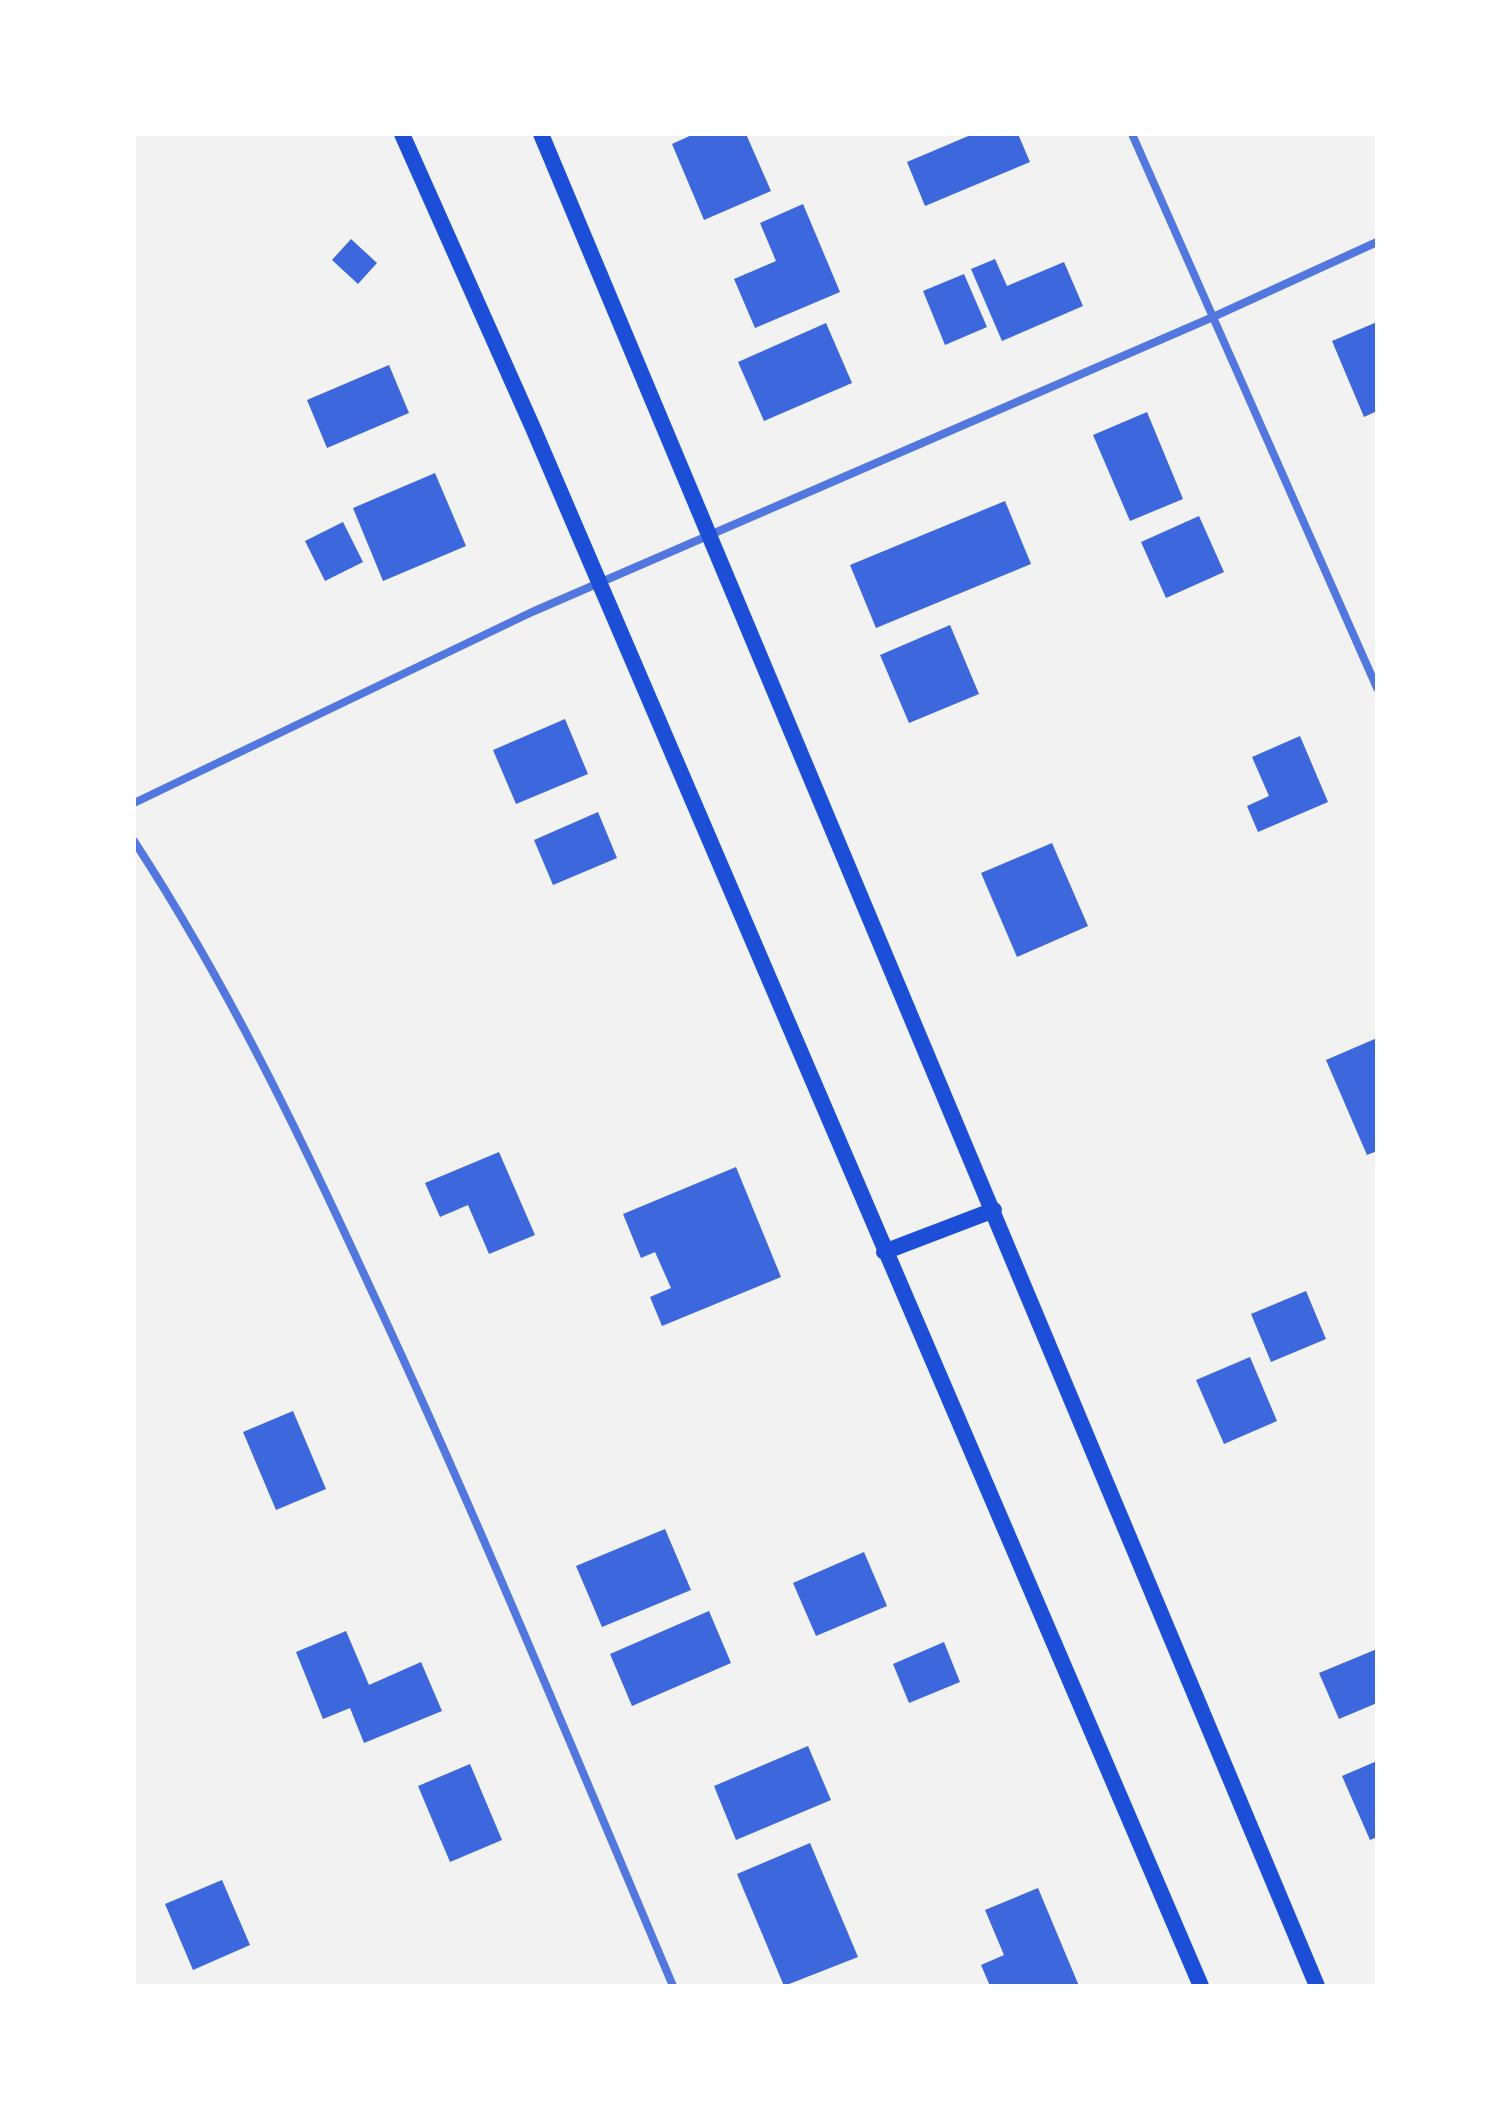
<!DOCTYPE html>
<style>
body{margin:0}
#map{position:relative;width:1511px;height:2120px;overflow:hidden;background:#f2f2f2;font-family:Montserrat,sans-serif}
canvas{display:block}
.frame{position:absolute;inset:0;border:136px solid #fff;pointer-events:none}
</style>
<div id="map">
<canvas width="1511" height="2120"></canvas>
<div class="frame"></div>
</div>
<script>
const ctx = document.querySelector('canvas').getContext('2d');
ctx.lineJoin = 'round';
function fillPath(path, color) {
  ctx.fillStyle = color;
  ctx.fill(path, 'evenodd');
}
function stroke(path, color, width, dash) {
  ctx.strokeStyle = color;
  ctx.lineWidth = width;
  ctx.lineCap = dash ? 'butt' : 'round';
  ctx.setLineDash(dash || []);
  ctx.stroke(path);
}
const building = new Path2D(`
 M694 134H746L771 191 704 220 672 144Z
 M973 134H1018L1030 162 925 206 907 162Z
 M803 204 840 292 755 328 734 279 776 261 760 223Z
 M351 239 377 263 358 284 332 260Z
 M995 259 1007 286 1064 262 1083 306 1002 341 971 269Z
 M964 274 987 327 945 345 923 291Z
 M1377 322V411L1364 417 1332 341Z
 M826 323 852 383 764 421 738 362Z
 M389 365 409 413 327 448 307 400Z
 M1147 412 1183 499 1130 521 1093 435Z
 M435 473 466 546 383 581 353 508Z
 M1005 501 1031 564 876 628 850 565Z
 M1199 516 1224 572 1166 598 1141 542Z
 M343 522 363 562 325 581 305 541Z
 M950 625 979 694 909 723 880 655Z
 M565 719 588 774 516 804 493 750Z
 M1300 736 1328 802 1258 832 1247 806 1269 796 1252 757Z
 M598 812 617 858 553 885 534 840Z
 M1052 843 1088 926 1017 957 981 873Z
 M1377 1038V1151L1367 1155 1326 1060Z
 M499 1152 535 1235 489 1254 468 1205 440 1217 425 1183Z
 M736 1167 781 1277 662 1326 650 1297 671 1288 655 1252 641 1258 623 1214Z
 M1306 1291 1326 1339 1271 1362 1251 1314Z
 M1250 1357 1277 1421 1224 1444 1196 1380Z
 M293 1411 326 1489 276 1510 243 1432Z
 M665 1529 691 1590 602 1627 576 1566Z
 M864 1552 887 1606 816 1636 793 1583Z
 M709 1611 731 1663 632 1706 610 1654Z
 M346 1631 369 1685 421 1662 442 1711 364 1743 350 1708 323 1719 296 1652Z
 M944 1642 960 1682 909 1703 893 1664Z
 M1377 1649V1703L1339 1719 1319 1673Z
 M808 1746 831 1800 736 1840 714 1786Z
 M1377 1761V1837L1370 1840 1342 1776Z
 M470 1764 502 1840 450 1862 418 1786Z
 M810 1843 858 1957 784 1986 737 1874Z
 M222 1880 250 1945 193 1970 165 1904Z
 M1038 1888 1079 1986H990L981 1965 1004 1955 985 1910Z`);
const minor = new Path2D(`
 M1132 134 1377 688
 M134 803 532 612 1213 317 1377 242
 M134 841C226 982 299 1133 369 1285 477 1516 574 1752 673 1986`);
const secondary = new Path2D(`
 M402 134 533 428 1201 1986
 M541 134 1317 1986
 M884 1252 994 1210`);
fillPath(building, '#3d67dc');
stroke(minor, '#5277de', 8);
stroke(secondary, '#1d4ed8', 16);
</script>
